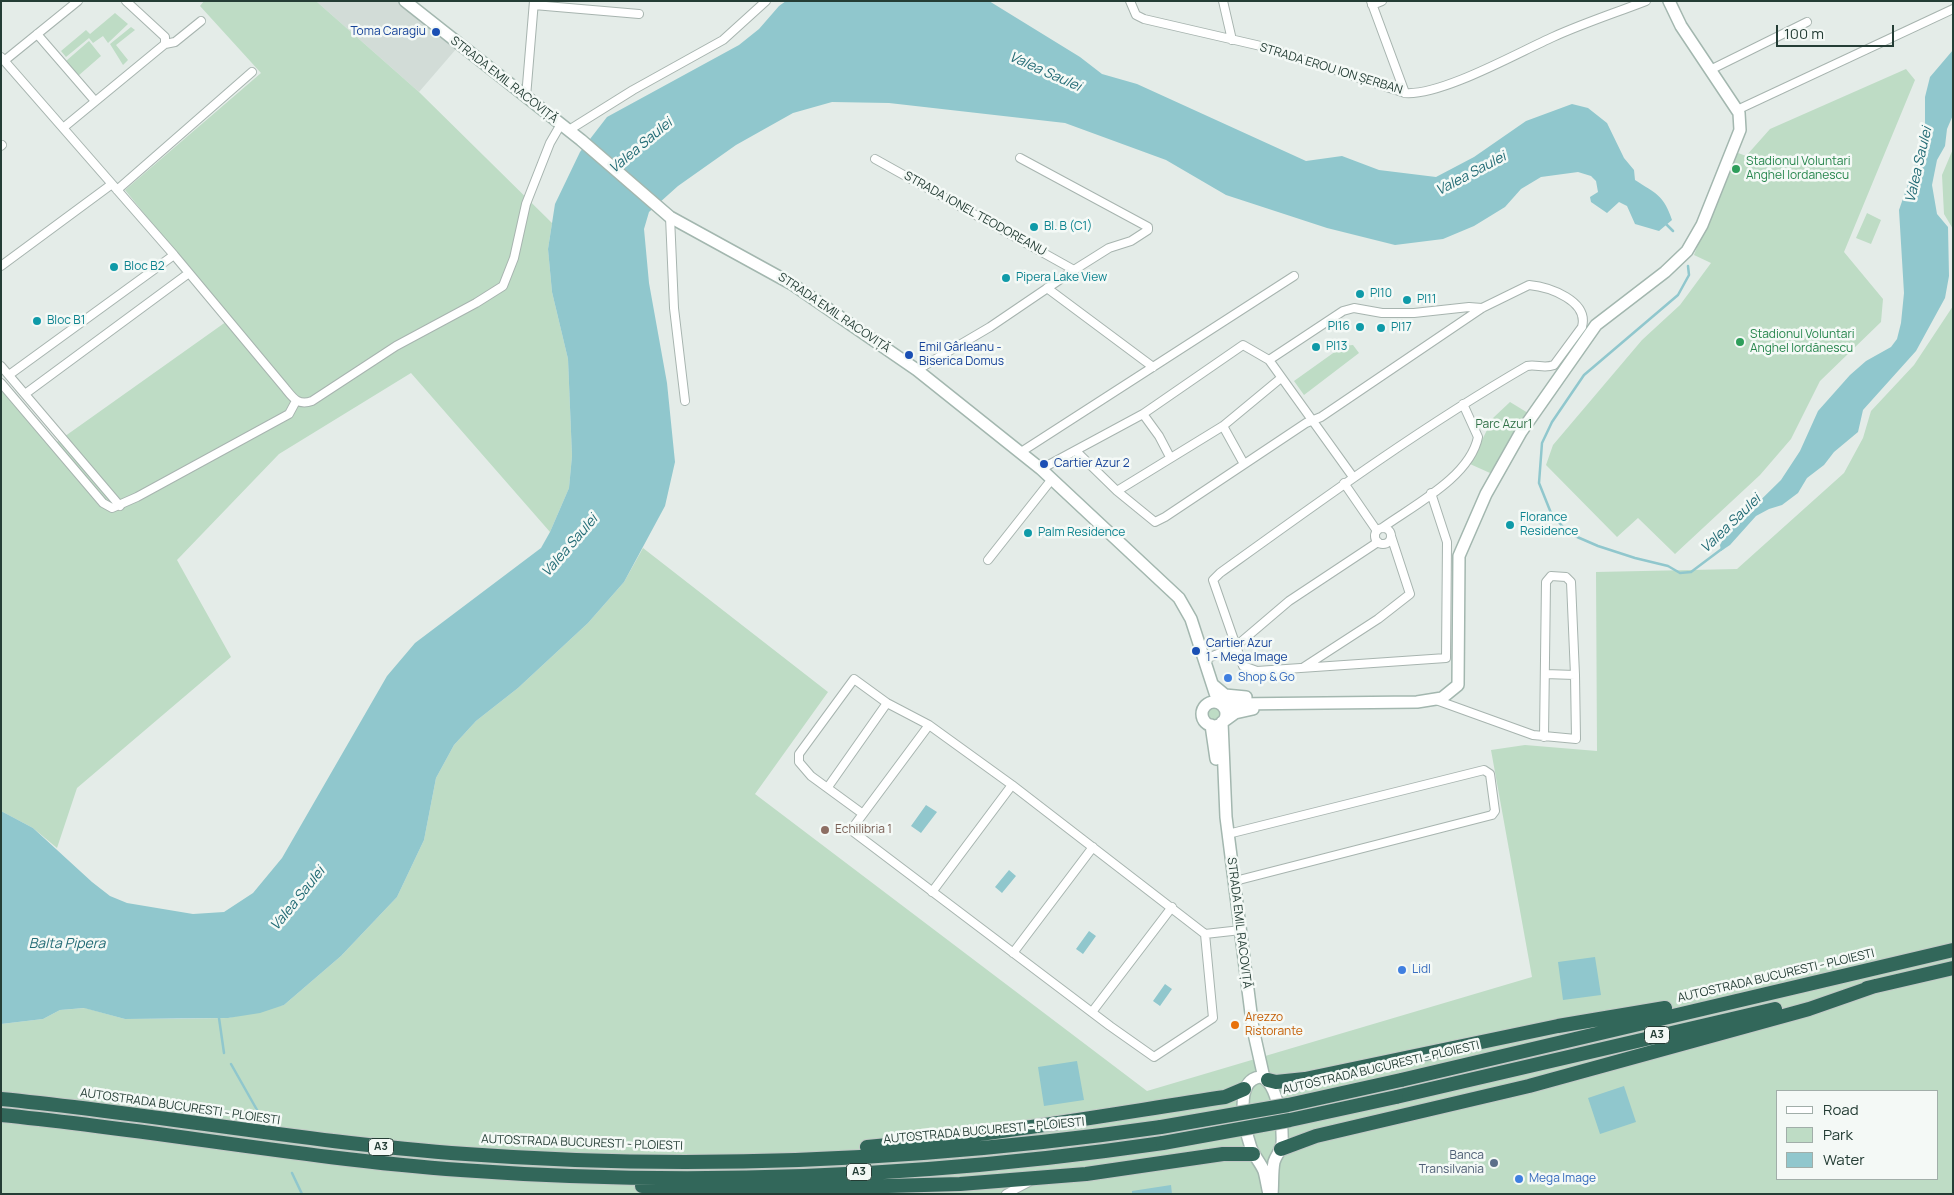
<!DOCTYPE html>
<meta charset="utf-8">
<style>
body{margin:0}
#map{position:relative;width:1954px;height:1195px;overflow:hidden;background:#e4ece8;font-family:Manrope,sans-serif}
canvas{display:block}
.frame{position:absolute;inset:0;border:2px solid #243d35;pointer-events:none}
.legend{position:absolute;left:1776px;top:1090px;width:162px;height:90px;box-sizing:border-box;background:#f4f9f6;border:1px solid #a1aea9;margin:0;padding:6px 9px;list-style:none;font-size:15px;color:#243d35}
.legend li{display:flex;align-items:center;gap:10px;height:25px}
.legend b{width:25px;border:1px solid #a1aea9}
.scale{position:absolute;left:1776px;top:25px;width:118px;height:22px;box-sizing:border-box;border:2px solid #243d35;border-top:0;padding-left:6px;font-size:15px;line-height:18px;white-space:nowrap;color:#243d35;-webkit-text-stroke:4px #f4f9f6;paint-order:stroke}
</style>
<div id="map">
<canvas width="1954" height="1195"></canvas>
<div class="frame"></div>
<ul class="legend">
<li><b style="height:6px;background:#fff"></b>Road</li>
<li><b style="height:14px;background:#bedcc5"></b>Park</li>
<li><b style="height:14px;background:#90c7cd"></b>Water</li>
</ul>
<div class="scale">100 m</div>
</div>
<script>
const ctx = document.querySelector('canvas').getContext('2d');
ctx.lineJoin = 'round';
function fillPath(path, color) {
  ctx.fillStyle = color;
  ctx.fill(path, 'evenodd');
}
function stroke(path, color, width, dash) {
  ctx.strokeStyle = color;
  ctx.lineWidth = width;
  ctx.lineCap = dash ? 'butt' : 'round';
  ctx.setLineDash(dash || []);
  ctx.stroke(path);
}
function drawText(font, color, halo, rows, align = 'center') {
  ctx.font = font + ' Manrope,sans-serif';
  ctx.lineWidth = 5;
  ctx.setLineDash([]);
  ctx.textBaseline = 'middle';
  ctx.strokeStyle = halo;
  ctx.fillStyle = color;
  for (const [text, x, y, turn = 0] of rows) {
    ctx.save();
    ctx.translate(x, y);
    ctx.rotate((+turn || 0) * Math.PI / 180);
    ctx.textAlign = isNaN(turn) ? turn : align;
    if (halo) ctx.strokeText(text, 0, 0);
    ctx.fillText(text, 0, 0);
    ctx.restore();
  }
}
const built = new Path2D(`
 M316 1H415L463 41 419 92Z`);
const green = new Path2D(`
 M204 1H316L419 92 552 223 548 249 552 292 568 359 572 456 569 488 550 532 411 373 279 454 177 560 231 657 77 788 57 848 33 828 1 811V382L54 444 230 319 125 190 261 73 200 6Z
 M115 13 128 24 108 43 103 36 93 43 89 38 66 57 61 51 86 30 90 34Z
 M131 27 135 30 116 45 128 60 123 65 110 44Z
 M89 41 101 56 78 76 66 61Z
 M1906 69 1915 80 1844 252 1883 299 1881 322 1820 381 1791 439 1760 475 1675 554 1638 518 1617 537 1546 465 1553 445 1642 340 1680 305 1711 263 1694 255 1733 151 1746 156 1770 129Z
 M1953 149V229L1944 214 1942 175Z
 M1867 213 1881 220 1871 244 1856 238Z
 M1953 306V1194H1V1024L43 1019 60 1010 85 1008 125 1019H176L228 1018 284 1005 341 956 397 897 424 840 436 778 454 745 476 721 518 688 588 623 624 582 643 548 828 692 755 794 1147 1091 1532 977 1491 750 1525 745 1597 751 1596 572 1737 569 1844 473 1863 438 1871 411 1914 365ZM1778 1091H1938V1179H1778Z
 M1353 345 1359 353 1304 395 1294 381 1343 346Z
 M1510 402 1528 413 1490 473 1470 464 1493 418Z
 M1206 714a8 8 0 1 1 16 0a8 8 0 1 1-16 0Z`);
const water = new Path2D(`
 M786 1H989L1080 57 1102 74 1137 84 1306 161 1342 156 1379 170 1436 177 1474 157 1526 121 1572 104 1588 108 1607 123 1624 158 1634 170 1635 180C1655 193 1664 195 1672 220L1659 231 1635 224 1627 206 1619 202 1607 213 1591 202 1590 197 1598 192 1596 181 1591 176 1578 172 1541 177 1521 189 1505 207 1474 226 1443 239 1395 245 1327 228 1226 195 1166 160 1065 123 889 103 832 102 793 113 736 145 678 186 649 212 644 229 649 283 667 383 675 462 665 506 624 582 588 623 518 688 476 721 454 745 436 778 424 840 397 897 341 956 284 1005 260 1013 228 1018 125 1019 84 1008 60 1010 43 1019 1 1024V811L33 828 92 882 110 896 127 903 193 914 224 912 253 893 282 858 387 676 415 643 541 548 550 532 569 488 572 456 568 359 552 292 548 249 555 204 580 152 607 117 739 45 759 29 779 6Z
 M1953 50V115L1947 129 1945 146 1937 160 1932 185 1937 214 1948 227 1949 276 1945 298 1916 351 1863 410 1858 432 1834 452 1824 465 1807 478 1798 493 1782 505 1769 509 1756 516 1730 545 1721 551 1720 545 1726 534 1781 480 1800 451 1818 411 1850 375 1866 361 1891 347 1897 339 1901 323 1904 293 1899 210 1925 135V97L1930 77Z
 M926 805 937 812 921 833 911 826Z
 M1009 870 1016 876 1002 893 995 887Z
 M1089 931 1096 936 1083 954 1076 949Z
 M1595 957 1601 995 1563 1000 1558 962Z
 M1165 984 1172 989 1160 1006 1153 1001Z
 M1077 1061 1084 1100 1044 1106 1038 1067Z
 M1624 1086 1636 1122 1600 1134 1588 1098Z
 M1171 1185 1172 1194H1132V1191Z`);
const stream = new Path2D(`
 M1665 223 1673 231
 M1688 266 1689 275 1678 295 1584 375 1552 422 1542 443 1539 483 1551 513 1568 533 1598 546 1635 558 1668 566 1680 573 1691 572 1723 548
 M219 1018 224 1053
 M231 1064 261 1117
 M292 1173 302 1194`);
const street = new Path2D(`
 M1130 1 1136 15 1144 19 1265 47 1405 93C1441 96 1517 53 1553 37 1584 23 1615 13 1646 1
 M1223 1 1232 40
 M1371 1 1405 93
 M534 5 639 14
 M1372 5 1382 1
 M37 34 95 101
 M165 44 175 42 201 21
 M1 57 174 255 285 388C293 398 298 406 312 401L396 346 476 303 503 286 514 258 526 204 550 143 561 124
 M4 61 78 1
 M1710 70 1807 22
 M526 97 534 1
 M1737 110 1953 9
 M63 128 165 44V37L126 1
 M569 130 633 90 723 40 766 1
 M1 146 2 145
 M875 159 1074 270
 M117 190 252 72
 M670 217 674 308 685 401
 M1 266 112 184
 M1047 288 1153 367
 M1269 360 1343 311 1354 308 1382 313H1414L1469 307 1482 308
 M1 366 120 506
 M917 370 990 327 1074 270 1109 248 1131 241 1148 230V227L1020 158
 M9 375 174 255
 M1 383 103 503 112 508 137 497 289 414 296 401
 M25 394 189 273
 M1143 414 1159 436 1170 457
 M1223 426 1244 464
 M1076 451 1117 491 1155 522 1165 517 1306 423 1321 417 1482 308 1529 285C1550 287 1589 301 1582 327L1554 365C1544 369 1537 364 1527 366 1420 428 1320 501 1220 573L1213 580 1243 666 1257 671 1446 658 1447 542 1431 493
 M1021 452 1294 276
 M1041 469 1143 414 1243 345 1269 360 1353 477
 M1344 483 1377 531
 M1117 491 1223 426 1281 378
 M1382 528C1414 505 1470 477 1478 437L1463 404
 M1375 536a8 8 0 1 1 16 0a8 8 0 1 1-16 0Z
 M988 560 1052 479
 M1203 660 1235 647 1289 601 1378 542
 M1304 667 1378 619 1410 594 1391 536
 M1436 700 1533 735 1576 739 1575 675 1545 674
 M929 725 851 830 1110 1026 1154 1057 1213 1018 1205 934
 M1544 737 1546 582 1551 576 1566 577 1571 582 1575 675
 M828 787 887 703
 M863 814 811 776 799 762V754L854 679 887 703 929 725 1012 785 1205 934 1241 930
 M1228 834 1484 770 1490 774 1495 811 1492 815 1235 881
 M932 892 1012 785
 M1013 953 1093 847
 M1092 1012 1172 907
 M1006 1194 1029 1182`);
const secondary = new Path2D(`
 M405 1 581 140 670 217 792 284 917 370 1041 469 1179 598 1191 619 1218 702
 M1213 685 1225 695 1246 697
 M1202 714a12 12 0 1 1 24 0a12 12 0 1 1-24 0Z
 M1223 706 1234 704 1417 702 1442 698 1458 685 1459 556 1486 494 1521 432 1596 325 1665 272 1687 251 1702 225 1740 130 1739 113 1681 26 1669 1
 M1224 721 1235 713 1253 709
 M1222 722 1226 817 1253 1029 1264 1078
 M1211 725 1216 759
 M1269 1194C1267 1186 1266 1178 1264 1171 1260 1162 1254 1156 1251 1148 1245 1130 1233 1080 1260 1077 1278 1081 1283 1127 1282 1144 1281 1151 1276 1155 1274 1162 1272 1172 1273 1184 1272 1194`);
const highway = new Path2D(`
 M1867 988 1953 968
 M1268 1080 1276 1082 1305 1079 1558 1026 1665 1008
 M1401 1080 1953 950
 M1396 1097 1775 1009
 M1 1099C157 1114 310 1143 466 1154 697 1171 931 1160 1161 1127
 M1 1115C155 1130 307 1159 461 1170 694 1187 931 1177 1163 1143
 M867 1147C988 1136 1106 1115 1225 1097L1244 1089
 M1281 1149 1316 1136 1529 1086 1809 1009 1875 986
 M642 1186 816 1188 960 1184 1086 1174 1223 1154H1253`);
const highwayBridge = new Path2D(`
 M1161 1127 1288 1105 1401 1080
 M1163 1143 1290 1120 1396 1097`);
const markers = [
 [436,32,5,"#1a4fb4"],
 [1736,169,5,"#2e9e5b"],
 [1034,227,5,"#0f9aa8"],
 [114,267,5,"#0f9aa8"],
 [1006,278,5,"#0f9aa8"],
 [1360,294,5,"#0f9aa8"],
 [1407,300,5,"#0f9aa8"],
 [37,321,5,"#0f9aa8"],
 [1360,327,5,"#0f9aa8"],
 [1381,328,5,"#0f9aa8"],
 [1740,342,5,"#2e9e5b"],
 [1316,347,5,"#0f9aa8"],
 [909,355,5,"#1a4fb4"],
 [1044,464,5,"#1a4fb4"],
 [1510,525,5,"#0f9aa8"],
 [1028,533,5,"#0f9aa8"],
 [1196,651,5,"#1a4fb4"],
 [1228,678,5,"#3f7fe0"],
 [825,830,5,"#8d6e63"],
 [1402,970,5,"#3f7fe0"],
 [1235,1025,5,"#e8710a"],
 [1494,1163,5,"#5c6f8a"],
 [1519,1179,5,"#3f7fe0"]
];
const shields = [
 [1657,1035,25],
 [381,1147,25],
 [859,1172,25]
];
const shieldNames = [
 ["A3",1657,1035],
 ["A3",381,1147],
 ["A3",859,1172]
];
const transitNames = [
 ["Toma Caragiu",426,32,"right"],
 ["Emil Gârleanu -",919,348],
 ["Biserica Domus",919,362],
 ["Cartier Azur 2",1054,464],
 ["Cartier Azur",1206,644],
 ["1 - Mega Image",1206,658]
];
const streetNames = [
 ["STRADA EROU ION ȘERBAN",1331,69,17],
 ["STRADA EMIL RACOVIȚĂ",504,80,38],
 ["STRADA IONEL TEODOREANU",975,214,29],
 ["STRADA EMIL RACOVIȚĂ",834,313,34],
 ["STRADA EMIL RACOVIȚĂ",1239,923,83],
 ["AUTOSTRADA BUCURESTI - PLOIESTI",1776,976,-13],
 ["AUTOSTRADA BUCURESTI - PLOIESTI",1381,1068,-13],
 ["AUTOSTRADA BUCURESTI - PLOIESTI",180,1107,8],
 ["AUTOSTRADA BUCURESTI - PLOIESTI",984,1131,-5],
 ["AUTOSTRADA BUCURESTI - PLOIESTI",582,1143,2]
];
const leisureNames = [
 ["Stadionul Voluntari",1746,162],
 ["Anghel Iordanescu",1746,176],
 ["Stadionul Voluntari",1750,335],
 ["Anghel Iordănescu",1750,349]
];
const cultureNames = [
 ["Bl. B (C1)",1044,227],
 ["Bloc B2",124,267],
 ["Pipera Lake View",1016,278],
 ["PI10",1370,294],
 ["PI11",1417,300],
 ["Bloc B1",47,321],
 ["PI16",1350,327,"right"],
 ["PI17",1391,328],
 ["PI13",1326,347],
 ["Florance",1520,518],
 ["Residence",1520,532],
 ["Palm Residence",1038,533]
];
const parkNames = [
 ["Parc Azur1",1504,425]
];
const shopNames = [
 ["Shop & Go",1238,678],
 ["Lidl",1412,970],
 ["Mega Image",1529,1179]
];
const educationNames = [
 ["Echilibria 1",835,830]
];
const foodNames = [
 ["Arezzo",1245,1018],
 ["Ristorante",1245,1032]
];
const serviceNames = [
 ["Banca",1484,1156],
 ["Transilvania",1484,1170]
];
const waterNames = [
 ["Valea Saulei",1045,72,24],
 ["Valea Saulei",641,146,-40],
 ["Valea Saulei",1919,165,-77],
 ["Valea Saulei",1471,174,-28],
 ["Valea Saulei",1731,524,-44],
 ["Valea Saulei",570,546,-49],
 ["Valea Saulei",298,899,-51],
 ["Balta Pipera",67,944]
];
fillPath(built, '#d2dcd7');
fillPath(green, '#bedcc5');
fillPath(water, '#90c7cd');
stroke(stream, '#90c7cd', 2.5);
stroke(street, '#a7b4af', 10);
stroke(secondary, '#a3b7af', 14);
stroke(highway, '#c2c9c6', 16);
stroke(street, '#fff', 8);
stroke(secondary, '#fff', 11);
stroke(highway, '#32675a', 14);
stroke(highwayBridge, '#c2c9c6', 16, []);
stroke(highwayBridge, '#32675a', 14);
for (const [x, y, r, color] of markers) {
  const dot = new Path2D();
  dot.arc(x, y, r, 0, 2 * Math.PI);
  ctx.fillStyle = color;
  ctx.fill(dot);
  stroke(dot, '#f4f9f6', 2);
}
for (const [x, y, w] of shields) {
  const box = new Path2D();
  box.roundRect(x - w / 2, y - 8.5, w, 17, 4);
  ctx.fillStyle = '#f4f9f6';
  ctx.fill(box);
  stroke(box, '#243d35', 1);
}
drawText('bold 11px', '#243d35', null, shieldNames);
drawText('12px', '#164399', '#f4f9f6', transitNames, 'left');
drawText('12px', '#243d35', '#f4f9f6', streetNames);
drawText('12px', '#27864d', '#f4f9f6', leisureNames, 'left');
drawText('12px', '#0d838f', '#f4f9f6', cultureNames, 'left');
drawText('12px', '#317147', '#f4f9f6', parkNames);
drawText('12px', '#366cbe', '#f4f9f6', shopNames, 'left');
drawText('12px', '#785e54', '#f4f9f6', educationNames, 'left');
drawText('12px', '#c56008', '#f4f9f6', foodNames, 'left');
drawText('12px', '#4e5e75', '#f4f9f6', serviceNames, 'right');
drawText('italic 14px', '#226b75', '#f4f9f6', waterNames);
</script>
